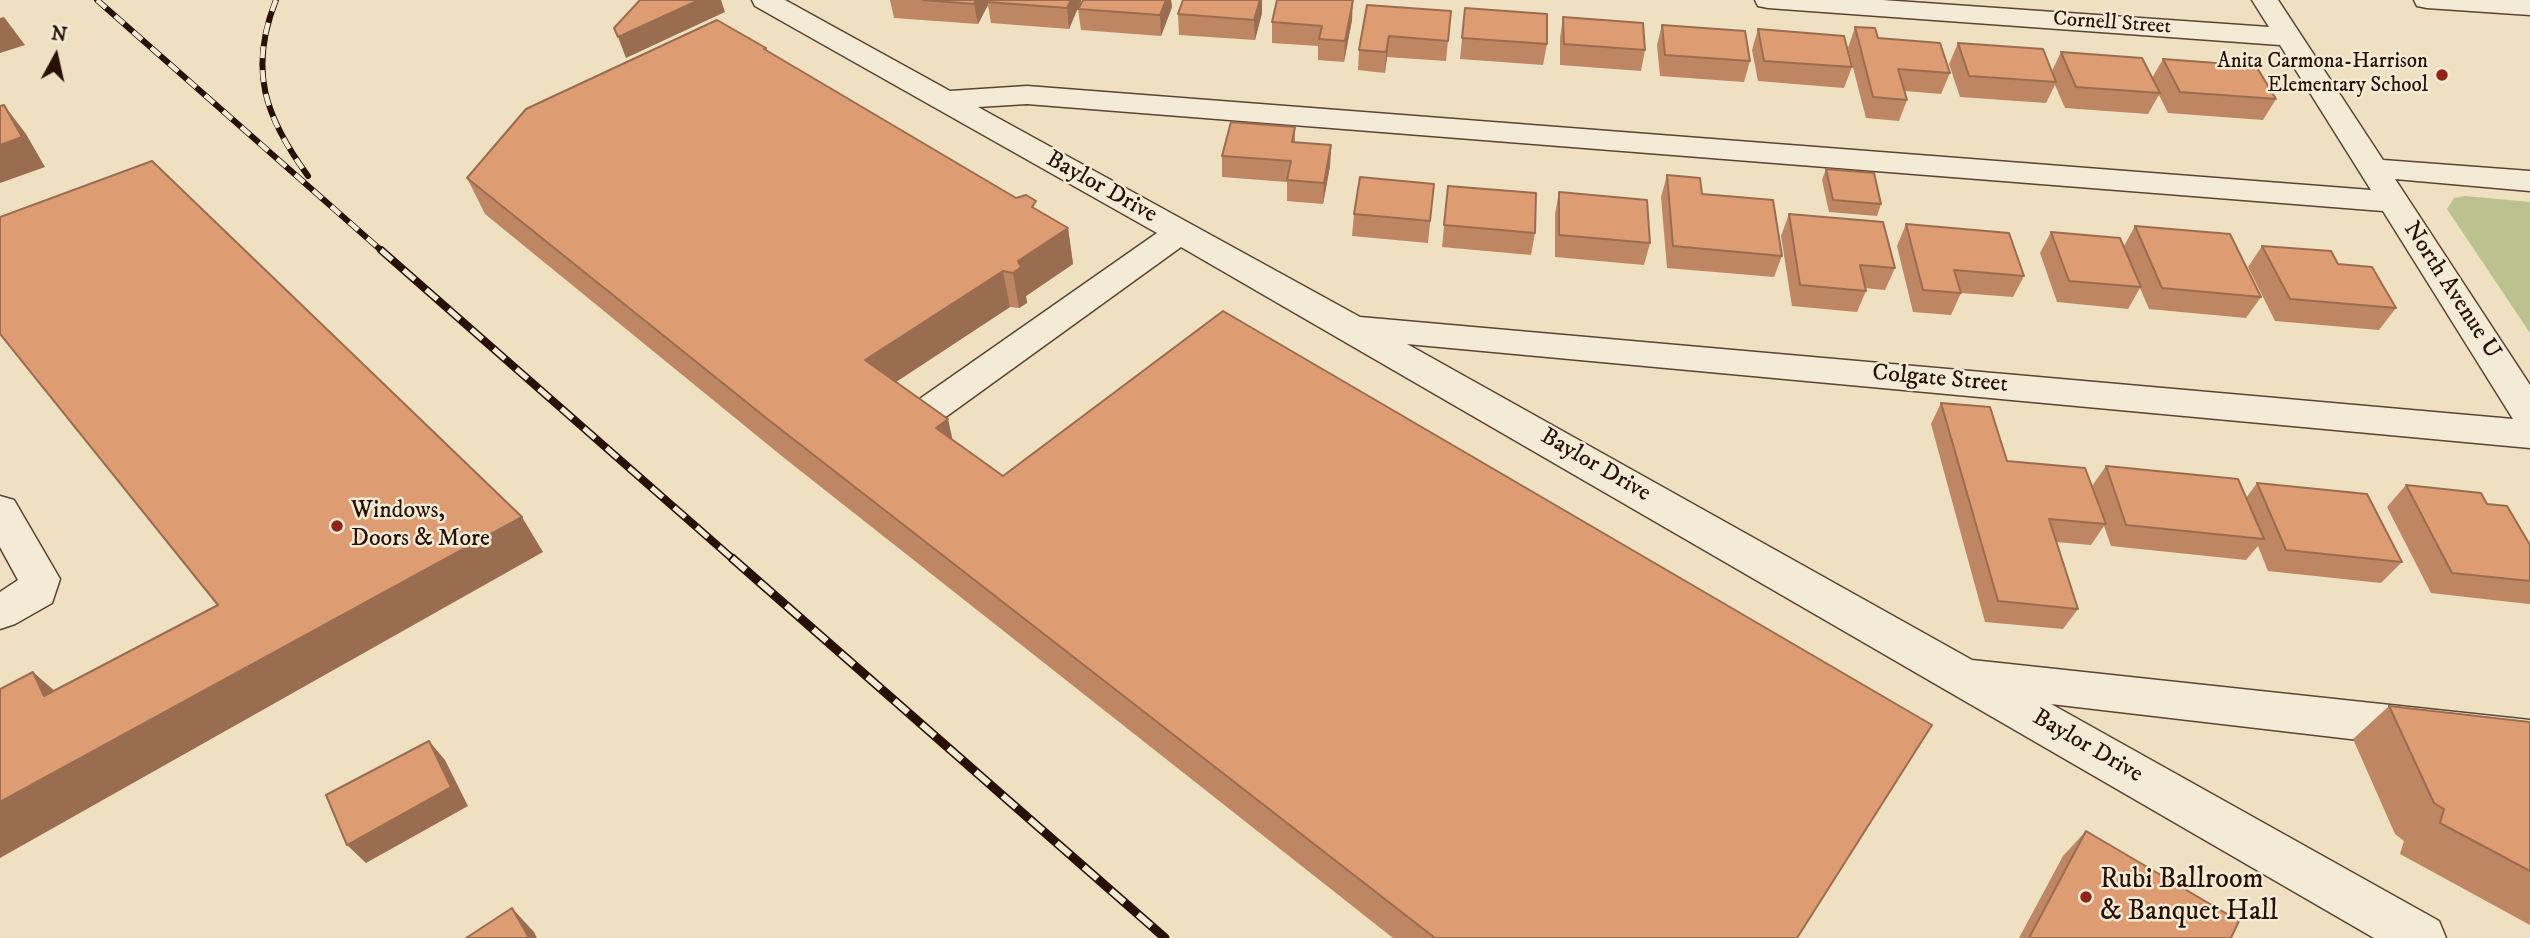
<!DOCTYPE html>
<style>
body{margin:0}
#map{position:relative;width:2530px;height:938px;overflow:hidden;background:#eee0c0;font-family:"IM FELL DW Pica",serif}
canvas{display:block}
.north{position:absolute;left:21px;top:21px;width:70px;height:70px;-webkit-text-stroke:5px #f4ebd6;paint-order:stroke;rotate:8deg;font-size:19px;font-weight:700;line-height:28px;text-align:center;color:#281004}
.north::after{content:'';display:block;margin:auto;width:24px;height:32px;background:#281004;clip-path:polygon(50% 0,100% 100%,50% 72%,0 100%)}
</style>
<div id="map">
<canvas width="2530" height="938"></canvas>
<div class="north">N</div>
</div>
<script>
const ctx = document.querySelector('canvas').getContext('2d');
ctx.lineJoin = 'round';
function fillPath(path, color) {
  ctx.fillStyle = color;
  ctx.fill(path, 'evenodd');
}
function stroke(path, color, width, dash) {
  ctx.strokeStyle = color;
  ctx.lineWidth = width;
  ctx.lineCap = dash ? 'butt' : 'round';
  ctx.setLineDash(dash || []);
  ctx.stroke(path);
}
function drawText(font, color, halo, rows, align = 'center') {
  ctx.font = font + ' "IM FELL DW Pica",serif';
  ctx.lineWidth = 5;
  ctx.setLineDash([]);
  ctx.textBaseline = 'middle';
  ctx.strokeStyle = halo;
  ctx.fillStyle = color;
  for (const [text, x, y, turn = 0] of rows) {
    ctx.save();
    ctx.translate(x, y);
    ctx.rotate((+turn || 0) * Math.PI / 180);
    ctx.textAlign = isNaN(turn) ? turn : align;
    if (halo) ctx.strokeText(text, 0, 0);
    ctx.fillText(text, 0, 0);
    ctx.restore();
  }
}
const green = new Path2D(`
 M2465 196 2530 202V333L2447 209 2454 198Z`);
const minor = new Path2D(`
 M752 0H785L950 91 1027 86 2371 190 2280 45 1768 8 1758 6 1755 0H1882L2269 27 2252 0H2278L2383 160 2530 171V191L2395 179 2530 385V448L1407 344 1972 660 2530 720V760L2051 704 2439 921 2446 938H2374L1181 247 947 416 934 420 921 416 916 407 921 398 1157 233 755 6ZM1027 104 2383 211 2513 419 1360 317 978 107Z
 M2414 0H2530V15L2427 8 2417 6Z
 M0 496 14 500 60 579 52 603 15 624 0 629V592L18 580 0 547Z`);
const railFar2 = new Path2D(`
 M97 0 383 252
 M276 0C248 70 265 117 308 176`);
const railFar1 = new Path2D(`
 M381 250 734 560`);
const rail = new Path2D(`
 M732 558 1165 938`);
const wall = new Path2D(`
 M890 0H1081V1L1069 29 991 23 988 5 978 24 894 18Z
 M1083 0H1171L1172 7 1161 36 1081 30 1078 9Z
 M1183 0H1262V13L1255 40 1179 35 1178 14Z
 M1367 5 1451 11 1446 61 1387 57 1385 73 1358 70 1359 50Z
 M1465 8 1547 44 1543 65 1460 59Z
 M1563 17 1645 50 1641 71 1560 65V38Z
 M1352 20 1344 62 1318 60V46L1272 43V22Z
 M1662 25 1750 61 1744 82 1660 76 1657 45Z
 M1855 27 1950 73 1941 94 1905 91 1907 100 1899 121 1866 118 1848 48Z
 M1758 29 1852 67 1844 88 1758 81 1752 50Z
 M1958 43 2052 71 2061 52 2152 78 2163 59 2276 99 2263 120 2168 113 2159 95 2148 114 2065 108 2055 85 2046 103 1960 97 1949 64Z
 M767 52 1068 228 1073 264 1026 296 1027 303 1019 308 1010 307 896 382 953 440 1003 476 1797 938H1393L783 457 485 214 467 178Z
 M1295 127V142L1331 145 1330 166 1323 204 1287 201V182L1222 177V156Z
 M1826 169 1881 204 1877 216 1829 212 1822 180Z
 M1667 175 1702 194 1782 256 1774 277 1667 268 1661 197Z
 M1434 184 1428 243 1352 236 1354 214Z
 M1448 186 1535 233 1531 255 1442 247Z
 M1559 192 1650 243 1644 265 1555 257V214Z
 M1789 214 1895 268 1885 290 1865 288 1866 291 1857 312 1792 306 1781 236Z
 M1906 224 2024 276 2013 297 1961 293 1951 315 1913 312 1897 246Z
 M2135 226 2261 297 2246 318 2149 309 2140 288 2128 309 2057 302 2040 253 2051 232 2124 246Z
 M2262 246 2338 264 2396 308 2379 330 2275 321 2248 267Z
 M1941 403 2007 461 2092 486 2106 466 2246 498 2257 483 2402 562 2381 583 2268 571 2258 546 2246 560 2111 546 2104 526 2091 545 2056 542 2078 609 2063 629 1985 622 1931 424Z
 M2406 485 2487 504 2530 545V604H2529L2431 593 2387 507Z
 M2389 706 2530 722V925L2400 854 2404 841 2395 834 2353 739Z
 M2086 831 2231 938H2019L2063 856Z`);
const shadedWall = new Path2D(`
 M699 0H721L725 12 626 58 618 37Z
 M976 0H990L987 2 988 5 978 24 974 4Z
 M1071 0H1081V1L1069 29 1067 8Z
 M1166 0H1171L1172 7 1161 36 1160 15Z
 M1260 0H1262V13L1255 40 1254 20Z
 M1353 0 1352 20 1344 62 1345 41Z
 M4 17 25 45 0 53V18Z
 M1389 36 1387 57 1385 73 1386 52Z
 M4 105 26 134 45 167 0 183V145Z
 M1331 145 1330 166 1323 204 1324 183Z
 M1068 228 1073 264 1026 296 1027 303 1019 308 1013 273 1018 261Z
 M1003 271 1010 307 876 395 865 360Z
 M948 419 956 455 936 428Z
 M522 517 543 552 0 858V802Z
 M33 672 72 706 44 696Z
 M429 741 445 760 468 806 366 863 347 845Z
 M512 908 534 932 537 938H529Z`);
const building = new Path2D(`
 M640 0H699L618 37 614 28Z
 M923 0H976L974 4Z
 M988 0H1071L1067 8 987 2Z
 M1083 0H1166L1160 15 1078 9Z
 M1183 0H1260L1254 20 1178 14Z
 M1277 0H1353L1345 41 1319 39 1322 26 1272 22Z
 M1367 5 1451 11 1448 41 1389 36 1386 52 1359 50Z
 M1465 8 1547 14V44L1462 38Z
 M1563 17 1643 23 1645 50 1564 44Z
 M717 20 766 48 764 49 1016 198 1026 195 1036 201 1032 207 1068 228 1018 261 1021 267 1013 273 1003 271 865 360 948 419 936 428 1003 476 1223 311 1932 725 1797 938H1435L770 421 467 178 526 109Z
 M1662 25 1745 31 1750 61 1665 55Z
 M1855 27 1875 28 1878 38 1940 43 1950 73 1898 69 1907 100 1873 97Z
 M1758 29 1844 36 1852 67 1764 61Z
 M1958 43 2043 49 2056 82 1969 76Z
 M2061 52 2142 58 2160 93 2076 87Z
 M2163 59 2256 66 2276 99 2180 92Z
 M4 105 22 137 0 145V106Z
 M1231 122 1295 127 1292 142 1331 145 1324 183 1287 180 1291 161 1222 156Z
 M152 161 522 517 0 802V689L33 672 44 696 218 605 0 334V217Z
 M1826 169 1874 173 1881 204 1833 200Z
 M1667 175 1700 178 1702 194 1773 200 1782 256 1673 246Z
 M1360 177 1434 184 1430 221 1354 214Z
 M1448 186 1536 193 1535 233 1444 225Z
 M1559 192 1647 200 1650 243 1559 235Z
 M1789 214 1883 222 1895 268 1860 265 1866 291 1800 285Z
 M1906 224 2009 233 2024 276 1954 270 1961 293 1923 290Z
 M2135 226 2230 234 2261 297 2162 288Z
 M2051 232 2120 238 2141 287 2069 281Z
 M2262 246 2331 251 2338 264 2372 267 2396 308 2290 299Z
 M1941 403 1990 407 2007 461 2085 468 2106 524 2049 519 2078 609 1998 601Z
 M2106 466 2238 479 2264 539 2126 525Z
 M2257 483 2367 494 2402 562 2286 550Z
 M2406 485 2481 493 2487 504 2507 506 2530 545V581L2452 573Z
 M2389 706 2530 722V871L2440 823 2444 809 2434 803Z
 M429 741 451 787 347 845 326 795Z
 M2086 831 2239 921 2231 938H2029Z
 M512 908 529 938H466Z`);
const markers = [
 [2442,75,7,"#8f2418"],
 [337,526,7,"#8f2418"],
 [2086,897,7,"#8f2418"]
];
const farStreetnames = [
 ["Cornell Street",2112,24,4]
];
const farPoinames = [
 ["Anita Carmona-Harrison",2428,63],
 ["Elementary School",2428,87]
];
const streetNames = [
 ["Baylor Drive",1101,188,29],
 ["North Avenue U",2451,291,57],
 ["Colgate Street",1940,380,5],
 ["Baylor Drive",1595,466,30],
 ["Baylor Drive",2087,747,30]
];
const poiNames = [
 ["Windows,",351,512],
 ["Doors & More",351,540]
];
const nearPoinames = [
 ["Rubi Ballroom",2100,881],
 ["& Banquet Hall",2100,913]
];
fillPath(green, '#bcc190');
stroke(minor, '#5a4433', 3);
fillPath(minor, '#f4ebd6');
stroke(railFar2, '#281004', 6);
stroke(railFar1, '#281004', 8);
stroke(rail, '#281004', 9);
stroke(railFar2, '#f4ebd6', 4.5, [12]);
stroke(railFar1, '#f4ebd6', 5, [15]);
stroke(rail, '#f4ebd6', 6, [18]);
fillPath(wall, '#be8662');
fillPath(shadedWall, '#9b6d50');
fillPath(building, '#dd9c72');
stroke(building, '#9b6d50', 2);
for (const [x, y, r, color] of markers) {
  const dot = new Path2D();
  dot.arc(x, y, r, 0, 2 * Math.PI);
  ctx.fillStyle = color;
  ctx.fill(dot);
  stroke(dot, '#f4ebd6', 2.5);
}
drawText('21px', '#281004', '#f4ebd6', farStreetnames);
drawText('21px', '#281004', '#f4ebd6', farPoinames, 'right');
drawText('24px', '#281004', '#f4ebd6', streetNames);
drawText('24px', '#281004', '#f4ebd6', poiNames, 'left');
drawText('28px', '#281004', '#f4ebd6', nearPoinames, 'left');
</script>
